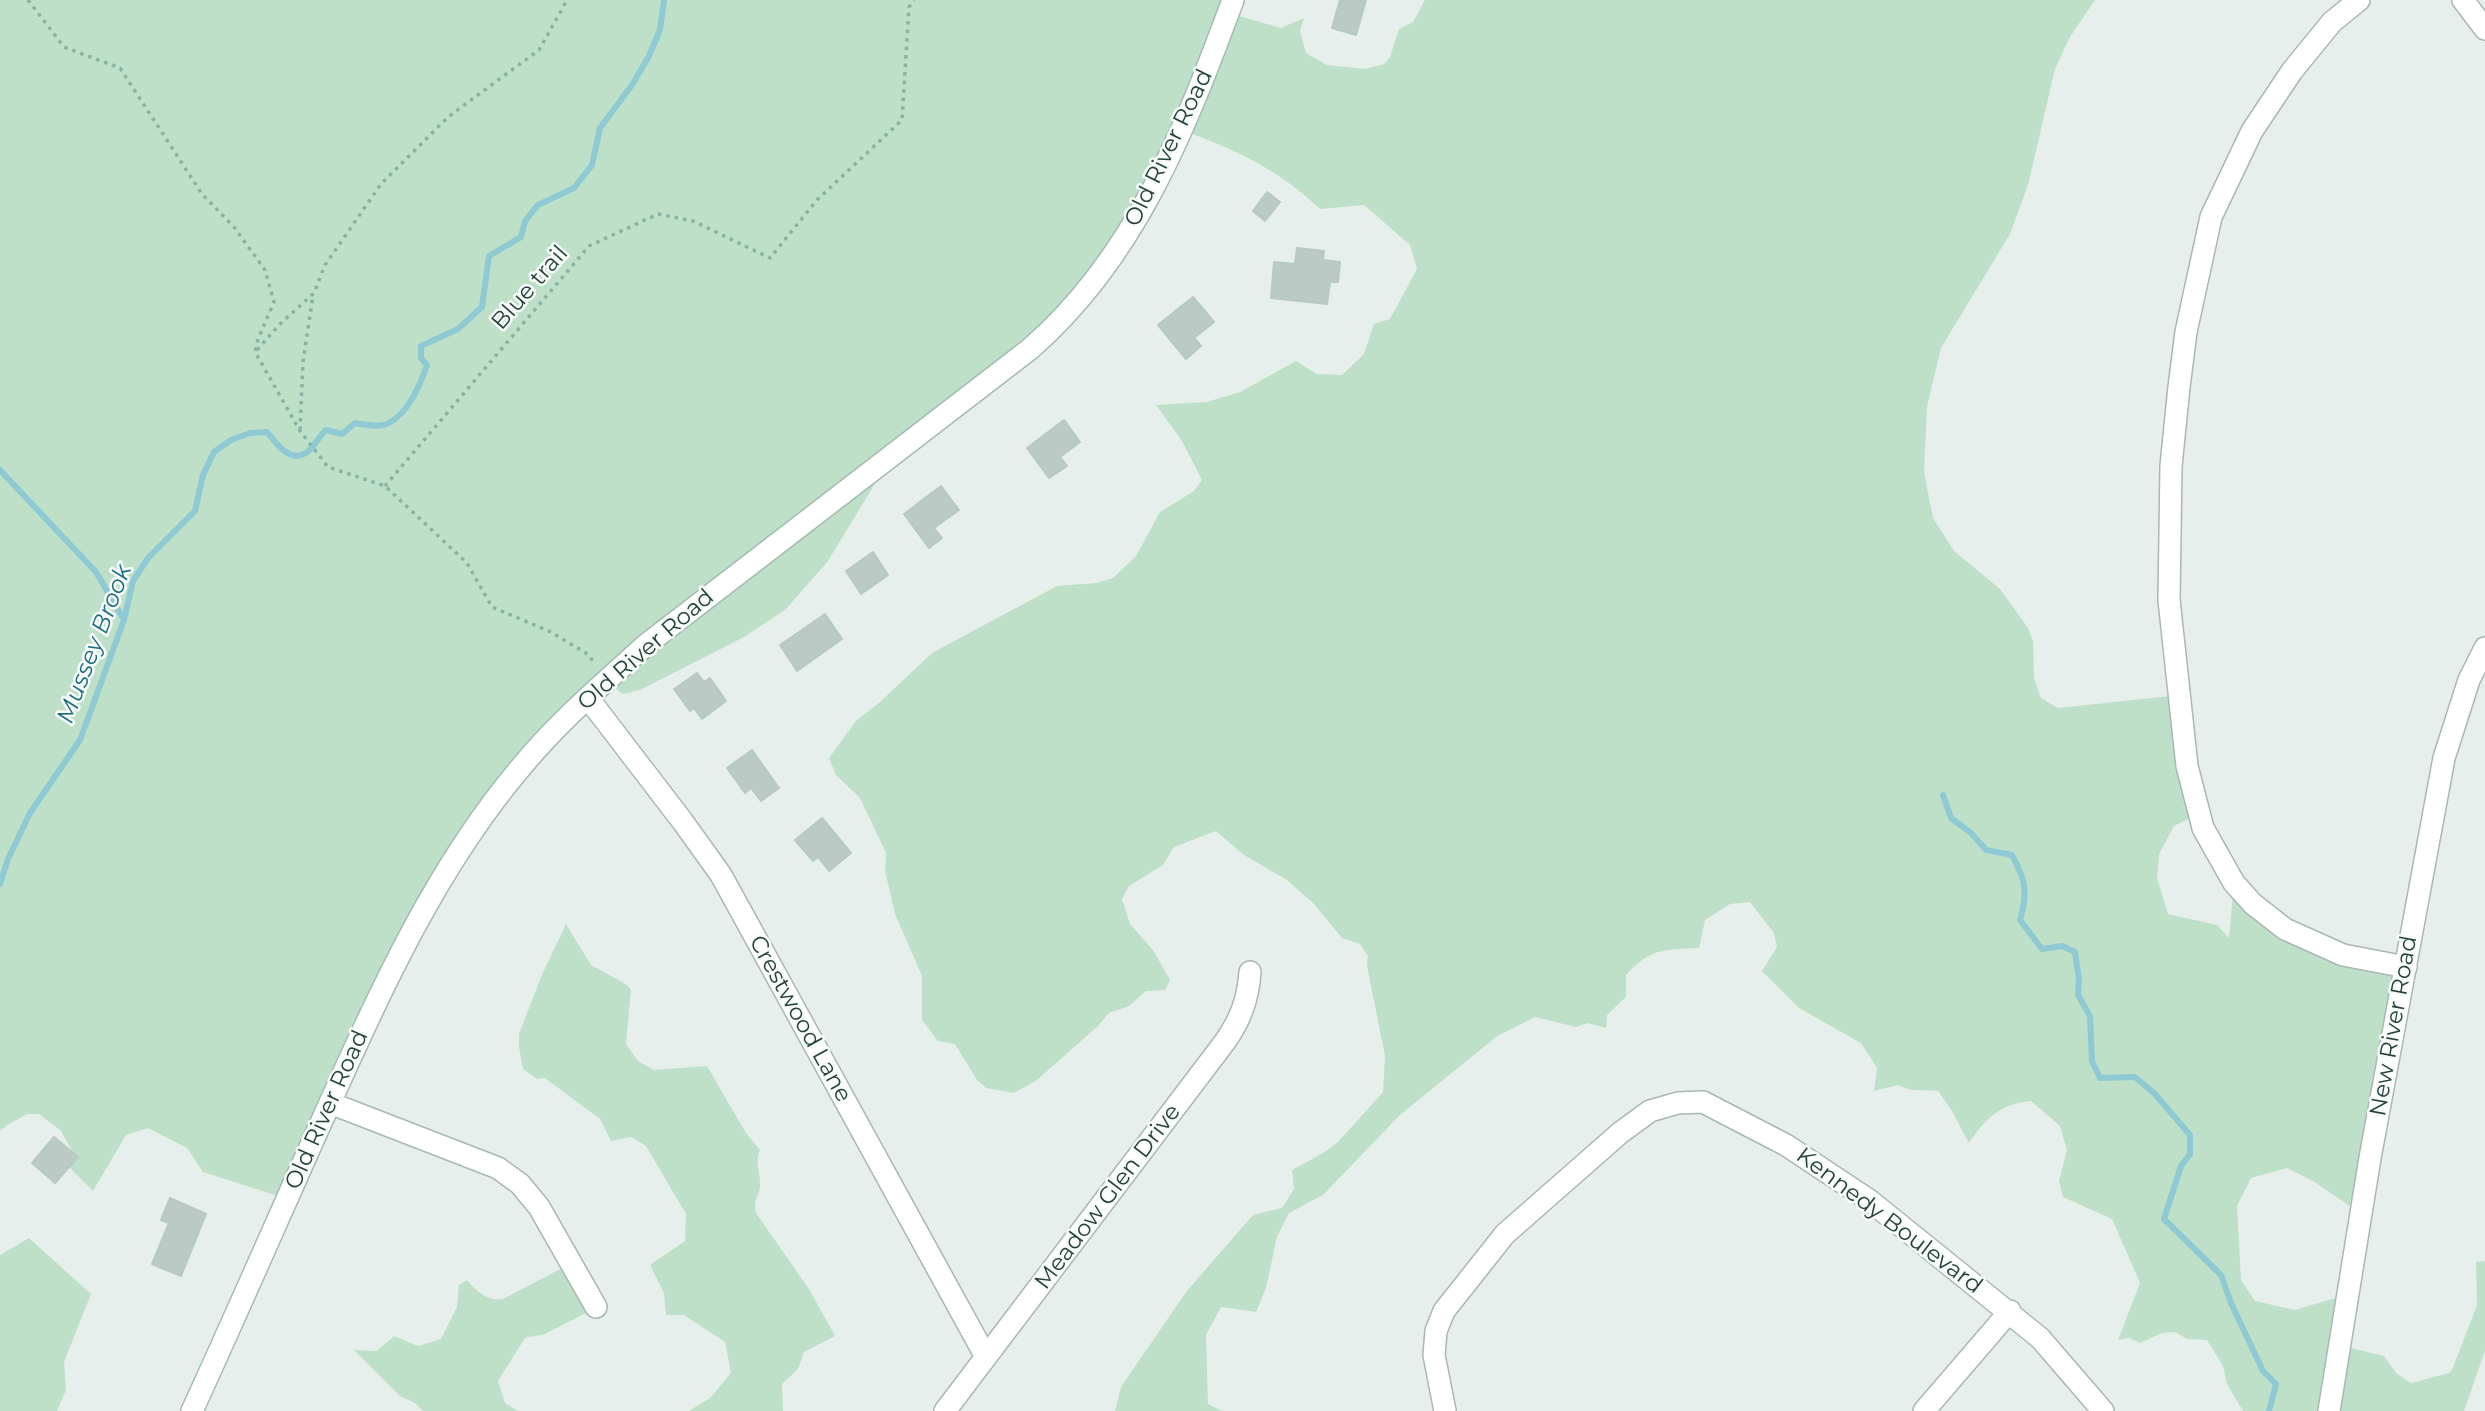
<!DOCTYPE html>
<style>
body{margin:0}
canvas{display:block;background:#e6efeb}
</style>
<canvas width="2485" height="1411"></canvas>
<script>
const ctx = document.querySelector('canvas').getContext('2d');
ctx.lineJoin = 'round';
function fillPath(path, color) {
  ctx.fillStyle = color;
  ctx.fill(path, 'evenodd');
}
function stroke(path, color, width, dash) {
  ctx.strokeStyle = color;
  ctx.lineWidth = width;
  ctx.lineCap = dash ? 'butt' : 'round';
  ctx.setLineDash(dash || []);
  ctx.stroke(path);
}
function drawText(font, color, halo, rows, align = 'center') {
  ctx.font = font + ' Montserrat,sans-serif';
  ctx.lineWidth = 5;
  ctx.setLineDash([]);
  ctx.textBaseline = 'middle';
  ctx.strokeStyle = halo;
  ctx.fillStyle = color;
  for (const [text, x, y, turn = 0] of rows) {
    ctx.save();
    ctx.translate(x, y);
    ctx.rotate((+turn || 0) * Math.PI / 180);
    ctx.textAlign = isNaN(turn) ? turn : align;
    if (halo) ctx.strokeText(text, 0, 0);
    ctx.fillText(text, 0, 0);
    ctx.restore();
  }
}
const green = new Path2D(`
 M0 0H1235V15L1281 28 1304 18 1300 31 1306 53 1327 65 1366 69 1384 64 1390 57 1399 29 1413 22 1425 0H2095L2070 37 2055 69 2028 185 2010 234 1941 348 1927 407 1924 472 1933 518 1954 551 2000 589 2028 628 2033 641 2034 678 2041 698 2058 708 2171 696 2194 816 2174 826 2159 854 2157 878 2168 914 2217 925 2229 938 2234 883 2285 929 2406 967 2357 1211 2313 1181 2287 1168 2251 1178 2237 1206 2241 1280 2255 1301 2295 1310 2342 1296 2334 1344 2384 1356 2396 1373 2411 1383 2449 1373 2452 1370 2477 1305 2476 1262 2485 1261V1351L2464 1411H2243L2227 1384 2223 1366 2207 1340 2187 1339 2175 1332 2162 1333 2140 1343 2129 1338 2118 1340 2140 1283 2112 1219 2063 1197 2059 1181 2067 1150 2060 1126 2031 1101C2000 1104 1986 1118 1969 1143L1952 1111 1938 1091C1921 1089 1914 1093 1898 1085L1874 1091 1877 1068 1861 1043 1799 1008 1762 971 1777 947 1774 933 1750 902 1730 904 1705 920 1699 948C1664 950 1652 947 1626 975V997L1607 1015 1606 1028 1587 1023 1576 1027 1535 1017 1496 1037 1400 1115 1323 1195 1289 1213 1277 1237 1266 1288 1256 1312 1221 1307 1206 1335 1208 1404 1222 1411H1115L1121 1387 1186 1292 1253 1215 1282 1208 1294 1189 1292 1170 1323 1153 1338 1142 1383 1092 1385 1056 1367 966 1368 956 1360 944 1342 938 1314 904 1287 880 1244 855 1216 831 1174 847 1163 865 1129 886 1122 899 1130 924 1153 950 1170 980 1165 990 1146 991 1129 1006 1109 1013 1098 1026 1037 1080 1014 1093 986 1088 977 1080 955 1044 938 1041 922 1020V976L895 914 885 871 886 853 860 798 836 775 829 758 856 721 880 702 932 653 1057 586 1096 583 1113 578 1136 556 1160 512 1194 491 1202 480 1182 441 1156 405 1207 402 1240 392 1296 361 1317 374 1342 375 1364 354 1374 324 1390 319 1417 269 1410 245 1364 205 1320 209C1279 170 1237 150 1184 131L1098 274 879 477 828 561 785 610 744 637 640 690 622 694 607 680 509 773 281 1197 203 1172 187 1148 148 1128 126 1135 93 1191 68 1166 71 1149 61 1131 39 1114H27L7 1125 0 1131Z
 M566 924 591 965 624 983 631 989 626 1044 638 1061 654 1070 707 1066 746 1133 760 1150C754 1163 761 1172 760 1185 760 1197 753 1195 756 1213L809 1289 835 1336 804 1352 798 1369 782 1384 783 1411H689L710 1398 731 1373 725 1342 684 1315H666L664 1293 650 1265 685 1241 686 1214 646 1146 631 1137 611 1141 600 1119 545 1078 537 1079 523 1069 519 1047V1034L541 977Z
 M29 1238 91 1294 64 1362 66 1390 57 1411H0V1255Z
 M564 1267 586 1313 545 1334 525 1338 498 1381 505 1403 518 1411H423L415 1403 400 1396 354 1350 377 1351 394 1336 418 1346 441 1339 457 1307 459 1285 467 1280C477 1291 487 1302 503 1299Z`);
const stream = new Path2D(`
 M0 470 96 572 124 620
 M1943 795 1951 818 1971 833 1986 850 2012 855C2026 881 2028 892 2020 920L2042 949 2062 946 2075 952 2079 979 2078 995 2090 1016 2092 1061 2100 1078 2135 1077 2155 1094 2190 1135V1154L2181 1166 2164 1219 2221 1275 2231 1303 2263 1371 2276 1384 2269 1411
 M0 884 8 859 30 813 80 740 124 620 133 581 148 558 195 511 203 475 214 452 231 440 250 433 267 432C276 443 289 463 306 453 313 449 319 436 326 430L342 434 355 423C365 425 380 428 389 423 409 412 420 385 427 365L421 358V346L458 329 482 307 489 256 521 237 525 221 538 205 574 188 592 165 600 128 632 85 649 56 660 30 664 0`);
const building = new Path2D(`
 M1340 0H1366L1356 35 1332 28Z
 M1267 192 1280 202 1265 221 1253 211Z
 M1297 248 1324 251 1323 260 1340 262 1338 282H1330L1327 304 1271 298 1274 262 1295 264Z
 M1193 297 1214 322 1194 338 1201 346 1186 359 1158 325Z
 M1064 420 1080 442 1060 457 1067 466 1049 478 1027 448Z
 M941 486 959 510 934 528 942 538 929 548 904 514Z
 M873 552 888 575 861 594 846 571Z
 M825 614 842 639 797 671 780 645Z
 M697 673 704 682 710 678 726 701 702 719 694 708 690 711 674 689Z
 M752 750 779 788 761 801 751 788 745 793 727 768Z
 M822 818 851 853 829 871 818 857 813 861 795 840Z
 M54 1137 78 1157 55 1183 32 1163Z
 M170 1198 206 1214 181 1276 152 1264 169 1223 161 1220Z`);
const path = new Path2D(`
 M28 0 64 47 120 68 202 194 234 227 265 270 274 302 258 339 255 352 300 431 328 467 385 486 467 563 492 607 551 632 589 655 594 663
 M257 350 280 324 314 293 325 265 381 184 448 117 539 50 567 0
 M300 430 303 362 313 295
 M385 486 589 246 658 214 693 221 770 258 817 200 902 120 909 7 914 0`);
const minor = new Path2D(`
 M2359 0 2332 22 2292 71 2252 131 2211 217 2186 332 2179 387 2171 466 2169 600 2187 766 2203 828 2234 883 2253 904 2285 929 2343 955 2406 967
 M2463 0 2485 29
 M588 698 683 822 721 875 986 1357
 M330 1103 498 1168 520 1184 539 1207 596 1307
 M945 1411 1224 1043C1240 1021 1248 1000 1250 972
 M1445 1411 1434 1355 1436 1331 1444 1311 1505 1234 1620 1133 1650 1111 1678 1103 1703 1102 1786 1145 1869 1200 2040 1338 2103 1411
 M1924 1411 2010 1311`);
const tertiary = new Path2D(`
 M2329 1411 2370 1158 2444 758 2469 680 2485 648`);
const secondary = new Path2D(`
 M192 1411C237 1313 280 1214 324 1116 379 994 435 868 522 766 558 722 605 682 647 644L1030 349C1136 257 1185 129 1233 0`);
const streetNames = [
 ["Old River Road",1169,148,-64],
 ["Blue trail",530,288,-49],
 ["Old River Road",646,650,-41],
 ["Crestwood Lane",800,1019,61],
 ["New River Road",2394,1026,-80],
 ["Old River Road",327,1110,-66],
 ["Meadow Glen Drive",1108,1197,-53],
 ["Kennedy Boulevard",1889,1221,37]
];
const waterNames = [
 ["Mussey Brook",95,644,-69]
];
fillPath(green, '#bfe0c8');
stroke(stream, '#8ec9d4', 6);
fillPath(building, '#bbcac4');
stroke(building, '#b8c9c2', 2);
stroke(minor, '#a8b8b2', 24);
stroke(tertiary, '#a8b8b2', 24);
stroke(secondary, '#a4bbb3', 24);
stroke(path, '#86b3a5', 3.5, [3.5, 5]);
stroke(minor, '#fff', 21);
stroke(tertiary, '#fff', 21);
stroke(secondary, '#fff', 21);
drawText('23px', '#24423a', '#f7fbf9', streetNames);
drawText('italic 24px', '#1c6f80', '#f7fbf9', waterNames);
</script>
